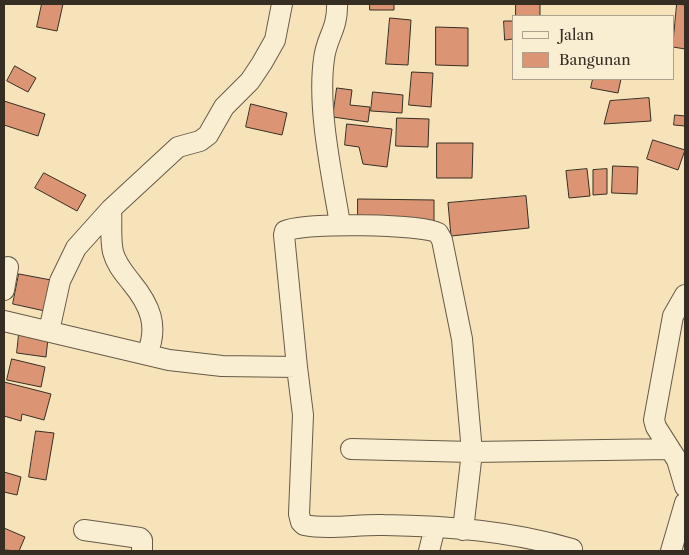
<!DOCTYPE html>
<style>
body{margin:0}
#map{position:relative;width:689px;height:555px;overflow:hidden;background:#f6e3b9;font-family:"Libre Caslon Text",serif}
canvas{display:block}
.frame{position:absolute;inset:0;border:5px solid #372e23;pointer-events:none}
.legend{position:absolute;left:512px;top:15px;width:162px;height:65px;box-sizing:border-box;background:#f9edd2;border:1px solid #aba18c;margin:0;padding:6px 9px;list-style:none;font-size:15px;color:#372e23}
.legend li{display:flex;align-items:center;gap:10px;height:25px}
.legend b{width:25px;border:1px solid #aba18c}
</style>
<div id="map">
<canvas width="689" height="555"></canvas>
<div class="frame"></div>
<ul class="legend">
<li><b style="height:6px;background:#f9edd2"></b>Jalan</li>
<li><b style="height:14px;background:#db9575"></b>Bangunan</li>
</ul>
</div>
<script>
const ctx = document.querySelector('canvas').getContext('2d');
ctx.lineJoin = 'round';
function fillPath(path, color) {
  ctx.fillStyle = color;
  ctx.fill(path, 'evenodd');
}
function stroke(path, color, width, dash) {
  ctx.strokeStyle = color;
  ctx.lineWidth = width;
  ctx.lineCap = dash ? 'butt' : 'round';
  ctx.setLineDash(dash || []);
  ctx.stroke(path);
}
const building = new Path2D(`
 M42 4H63L57 31 37 27Z
 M370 4H394V10H370Z
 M516 4H540V16H516Z
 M677 4 685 5V49L673 47Z
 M390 18 411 20 408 65 386 64Z
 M504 21H513V39L505 40Z
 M436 27 468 28V66L436 65Z
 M15 66 36 78 28 92 7 81Z
 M412 72 433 73 431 107 409 105Z
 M593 79H621L618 93 591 88Z
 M337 88 352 90 350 105 370 107 368 122 333 117Z
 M373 92 403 95 402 113 371 111Z
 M649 98 651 121 604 124 610 101Z
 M4 101 45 114 38 136 4 125Z
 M251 104 287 113 282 135 246 127Z
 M675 115 685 116V126L674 125Z
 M397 118 429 119 428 147 396 146Z
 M347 124 392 129 387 167 363 164 359 147 345 145Z
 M653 140 685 150 678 170 647 159Z
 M437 143H473L472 178H437Z
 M613 166 638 167 637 194 612 193Z
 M587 169 590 196 569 198 566 171Z
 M607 169V194L593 195V170Z
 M44 173 86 195 77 211 35 188Z
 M526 196 529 228 451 236 448 203Z
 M358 199 434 200V223L358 222Z
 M19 274 51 280 45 311 13 304Z
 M19 334 48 338 46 357 17 353Z
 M12 359 45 367 41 387 7 380Z
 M4 382 51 394 44 420 22 414 21 421 4 416Z
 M36 431 54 433 46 480 29 477Z
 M4 472 21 477 17 495 4 492Z
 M4 528 25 537 19 551 4 550Z`);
const street = new Path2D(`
 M337 4C338 29 326 38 324 59 317 108 332 175 340 224
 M111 209C112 223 110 239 113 252 116 264 124 273 131 282 150 305 159 326 147 354
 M4 290 8 267
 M685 295 673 316 654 420 656 427 677 460 685 487
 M4 321 169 360 222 366 297 367 303 415 299 514 301 522 304 525C330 530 358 524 384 525 448 526 511 531 572 549
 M49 331 60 281 76 248 111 209 178 147 200 141 208 135 224 107 250 81 262 63 275 40 282 4
 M297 367 284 235 285 231C304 222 422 224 438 233L442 240 462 339 472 452 463 530
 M351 449 472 452 670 449
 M84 530 140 538 142 540V551
 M429 551 435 527
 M671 551 685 503`);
fillPath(building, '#db9575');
stroke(building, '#372e23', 1);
stroke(street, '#675b48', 22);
stroke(street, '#f9edd2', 20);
</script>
